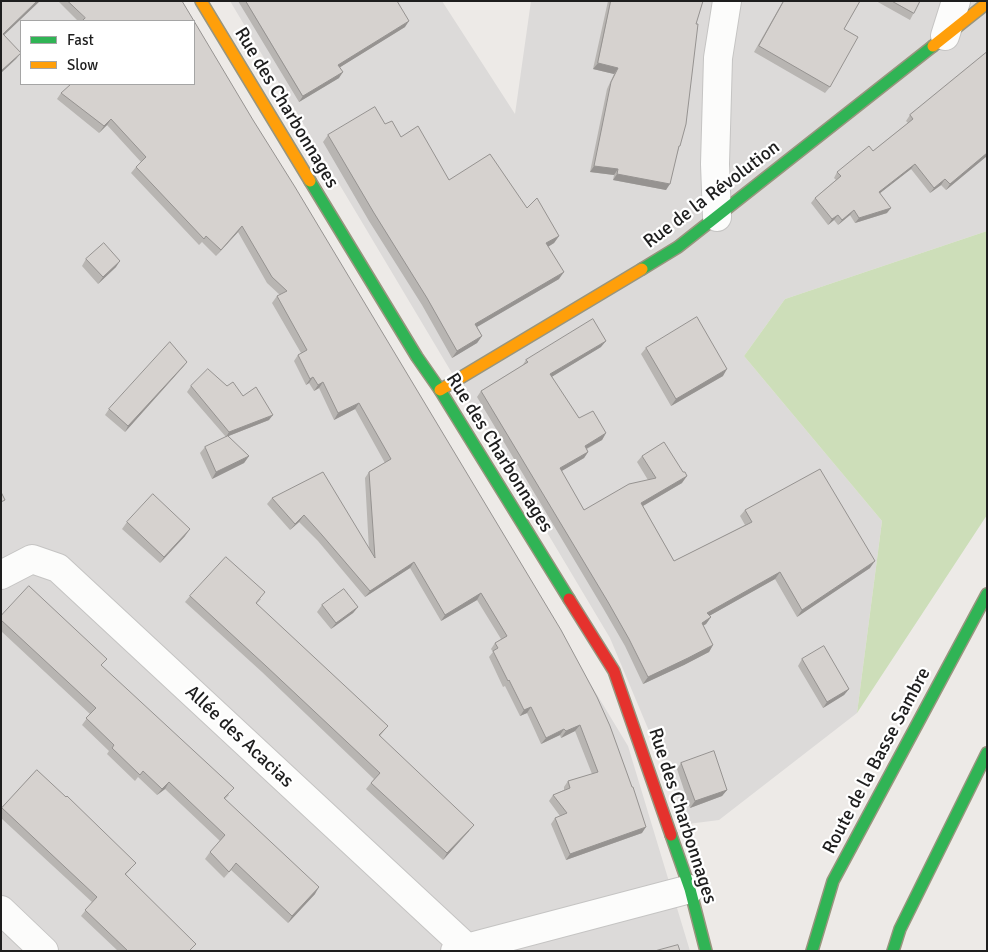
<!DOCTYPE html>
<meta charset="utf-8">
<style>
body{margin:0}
#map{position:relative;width:988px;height:952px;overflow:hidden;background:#edeae7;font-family:Signika,sans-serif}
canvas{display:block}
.frame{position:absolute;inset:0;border:2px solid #1e1e1e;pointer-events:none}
.legend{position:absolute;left:20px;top:20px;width:175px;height:65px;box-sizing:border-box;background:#fff;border:1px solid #a5a5a5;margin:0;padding:6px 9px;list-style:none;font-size:15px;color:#1e1e1e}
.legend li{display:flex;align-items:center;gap:10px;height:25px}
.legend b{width:25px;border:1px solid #a5a5a5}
</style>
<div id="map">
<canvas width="988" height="952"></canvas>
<div class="frame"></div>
<ul class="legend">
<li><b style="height:6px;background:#30b455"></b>Fast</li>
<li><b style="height:6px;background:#ff9f0a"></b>Slow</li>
</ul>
</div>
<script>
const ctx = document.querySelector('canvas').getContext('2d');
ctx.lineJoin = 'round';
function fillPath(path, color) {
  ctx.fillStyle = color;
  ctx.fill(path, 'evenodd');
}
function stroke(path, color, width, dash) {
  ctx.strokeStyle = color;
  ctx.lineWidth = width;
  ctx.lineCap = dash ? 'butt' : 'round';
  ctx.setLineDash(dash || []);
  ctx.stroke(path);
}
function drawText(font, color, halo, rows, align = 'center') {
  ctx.font = font + ' Signika,sans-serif';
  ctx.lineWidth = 4.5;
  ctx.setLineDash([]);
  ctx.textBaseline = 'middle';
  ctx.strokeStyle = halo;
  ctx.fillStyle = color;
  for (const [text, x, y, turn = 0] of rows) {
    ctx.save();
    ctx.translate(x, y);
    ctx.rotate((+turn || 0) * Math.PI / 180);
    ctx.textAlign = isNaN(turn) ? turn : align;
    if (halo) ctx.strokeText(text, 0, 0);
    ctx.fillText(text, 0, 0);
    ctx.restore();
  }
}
const residential = new Path2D(`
 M1 1H177L189 21H21V84H194V29L628 746 690 951H1Z
 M230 1H442L515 114 531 1H987V231L785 299 744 356 882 521 857 713 719 820 688 824 610 638Z`);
const forest = new Path2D(`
 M987 231V515L857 713 882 521 744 356 785 299Z`);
const street = new Path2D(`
 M945 36 956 1
 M717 217 715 164 718 58 727 1
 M1 575 32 559 58 568 466 947
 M1 910 44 951
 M455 951 690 889`);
const fast = new Path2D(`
 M310 181 417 357 440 390 569 599
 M642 269 678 247 933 46
 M671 835 690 889 706 951
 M812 951 833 881 987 594
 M893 951 900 929 987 753`);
const slow = new Path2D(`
 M201 1 310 181
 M933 46 987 3
 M440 390 642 269`);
const jam = new Path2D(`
 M569 599 614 671 671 835`);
const wall = new Path2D(`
 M58 1H182L194 21H78Z
 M238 1H397L405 27 340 67 339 78 299 102Z
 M608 1H703L696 24 679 148 666 190 613 180 614 175 590 172 607 89 614 74 593 69Z
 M783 1H860L844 29 830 87 825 93 754 52Z
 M876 1H920L910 20Z
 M194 21 642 833 566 860 551 824 555 818 560 816 549 801 553 795 564 790V787L568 781 592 774 575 731 561 738 560 735 541 744 527 713 520 716 505 686 503 687 489 657 493 652 491 649 495 643 501 639 477 600 441 621 410 568 365 597 318 541 299 522 290 530 267 504 272 498 369 550 365 478 369 472 385 463 355 409 334 420 319 388 314 391 309 383 306 385 294 361 298 355 301 353 272 303 277 296 280 295 267 283 238 232 216 256 202 242 199 245 131 173 136 167 141 162 107 125 99 133 57 99 61 93Z
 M987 52V156L946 190 941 185 930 193 911 169 880 193 887 213 855 223 850 215 838 225 834 220 828 225 811 203 815 198 836 180 834 178 837 172 873 151 908 123 906 121 910 115Z
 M385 124 401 137 449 180 527 208 559 236 554 243 548 247 559 279 477 327 482 336 477 343 452 358 422 305 369 221 323 142 328 135Z
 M86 259 116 267 98 284 82 266Z
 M601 347 551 377 579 418 606 433 602 440 587 449 588 452 584 458 561 471 584 510 648 480 637 462 642 456 682 483 643 506 674 561 745 525 740 516 745 510 870 568 797 617 775 579 709 616 711 617 706 624 703 626 713 645 709 652 684 665 643 684 625 646 603 608 477 397 481 391 522 366 526 360Z
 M646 348 723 376 671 406 641 354Z
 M187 362 183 367 125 432 105 415 109 409Z
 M191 386H227L243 396 269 420 226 437 187 392Z
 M205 447 249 456 244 463 212 479 200 453Z
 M127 522 185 536 160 563 122 529Z
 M190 596 261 599 256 604 388 726 380 736 469 831 443 860 366 789 374 779 262 672 185 602Z
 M322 605 358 607 353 613 331 629 317 612Z
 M1 616 102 666 229 795 225 799 315 894 288 923 231 870 224 878 205 859 210 852 220 841 165 789 157 795 138 777 135 781 107 754 109 751 82 725 90 714 1 631Z
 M802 659 849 689 844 695 823 708 798 666Z
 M681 763 727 790 722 796 690 808 677 769Z
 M37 770 131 869 126 874 191 951H118L81 916 92 902 1 818V809Z`);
const shadedWall = new Path2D(`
 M37 1H40L1 38 3 34Z
 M409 21 405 27 334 71 338 65Z
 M21 53 16 59 1 73V71Z
 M598 63 618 68 614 74 593 69Z
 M343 72 339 78 299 102 303 96Z
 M111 119 107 125 99 133 104 126Z
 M987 153V156L946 190 950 184Z
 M915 164 911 169 875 197 879 192Z
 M594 166 618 169 614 175 590 172Z
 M617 174 670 184 666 190 613 180Z
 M945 179 941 185 930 193 934 188Z
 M891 208 887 213 855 223 859 218Z
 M854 210 850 215 838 225 842 220Z
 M838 215 834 220 828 225 832 219Z
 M242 226 238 232 216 256 221 250Z
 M559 236 554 243 541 251 546 243Z
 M120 261 116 267 98 284 103 277Z
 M564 272 559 279 470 331 475 324Z
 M482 336 477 343 452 358 457 351Z
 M606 341 601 347 545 381 550 374Z
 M187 362 183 367 125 432 128 426Z
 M727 369 723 376 671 406 676 399Z
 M313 377 309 383 306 385 310 379Z
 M323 382 319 388 314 391 318 385Z
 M359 403 355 409 334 420 338 413Z
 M273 415 269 420 226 437 229 432Z
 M606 433 602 440 580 452 585 446Z
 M588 452 584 458 555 475 560 468Z
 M249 456 244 463 212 479 216 472Z
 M687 476 682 483 636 510 641 503Z
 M304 515 299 522 290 530 295 524Z
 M190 529 185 536 160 563 164 557Z
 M875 561 870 568 797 617 802 610Z
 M414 562 410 568 365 597 370 591Z
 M780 572 775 579 702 620 707 613Z
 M481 593 477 600 441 621 445 615Z
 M358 607 353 613 331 629 336 623Z
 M711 617 706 624 697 629 702 623Z
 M713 645 709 652 684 665 643 684 648 677Z
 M849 689 844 695 823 708 827 702Z
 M531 707 527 713 520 716 524 710Z
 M580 725 575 731 561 738 566 731Z
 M564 729 560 735 541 744 546 738Z
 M169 782 165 789 157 795 162 789Z
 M727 790 722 796 690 808 695 801Z
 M474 825 469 831 443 860 447 853Z
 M646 827 642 833 566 860 570 854Z
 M319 887 315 894 288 923 292 916Z`);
const building = new Path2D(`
 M1 1H37L3 34 21 53 1 71Z
 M68 1H182L194 21H82L85 18Z
 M246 1H397L409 21 338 65 343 72 303 96Z
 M611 1H703L696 24H698L686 124 680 146H679L670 184 617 174 618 169 594 166 611 82 618 68 598 63Z
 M784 1H860L844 29 858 37 830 87 759 46Z
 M892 1H920L914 13Z
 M194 21 253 120 295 187 561 630 597 697 610 726 632 787H633L646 827 570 854 555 818 567 813 553 795 570 788 568 781 598 772 580 725 566 731 564 729 546 738 531 707 524 710 509 680 508 681 493 651 498 648 495 643 507 636 481 593 445 615 414 562 370 591 322 535 304 515 295 524 272 498 323 472 375 558 369 472 391 459 359 403 338 413 323 382 318 385 313 377 310 379 298 355 307 350 277 296 287 291 272 277 242 226 221 250 206 236 204 239 136 167 146 157 111 119 104 126 61 93 71 84H194Z
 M987 52V153L950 184 945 179 934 188 915 164 879 192 891 208 859 218 854 210 842 220 838 215 832 219 815 198 841 176 837 172 869 146 873 151 913 119 910 115Z
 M375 107 385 124 392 121 401 137 418 126 449 180 490 154 527 208 537 198 559 236 546 243 564 272 475 324 482 336 457 351 427 298 374 213 328 135Z
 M104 243 120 261 103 277 86 259Z
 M697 317 727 369 676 399 646 348Z
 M593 319 606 341 550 374 579 418 593 411 606 433 585 446 588 452 560 468 584 510 629 484 656 478 642 456 664 442 683 472H685L687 476 641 503 674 561 752 522 745 510 820 469 875 561 802 610 780 572 707 613 711 617 702 623 713 645 688 658 648 677 629 639 608 602 481 391 528 362 526 360Z
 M170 342 187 362 128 426 109 409Z
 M208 369 227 386 233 382 243 396 256 387 273 415 229 432 191 386Z
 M228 436 249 456 216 472 205 447Z
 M1 492 5 500 1 502Z
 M153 494 190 529 164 557 127 522Z
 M226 557 265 592 256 603 388 726 379 735 474 825 447 853 371 783 380 773 266 666 190 596Z
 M29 586 107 659 101 665 234 788 224 798 319 887 292 916 236 863 229 872 210 852 225 835 169 782 162 789 143 771 140 775 112 748 114 745 86 718 96 708 1 620V616Z
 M344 589 358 607 336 623 322 605Z
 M824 646 849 689 827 702 802 659Z
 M714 751 727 790 695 801 681 763Z
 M37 770 66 797 67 796 136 863 125 874 196 944 189 951H128L85 910 97 897 2 808Z
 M678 945 680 951H655Z`);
const streetNames = [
 ["Rue des Charbonnages",286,108,59],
 ["Rue de la Révolution",712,195,-37],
 ["Rue des Charbonnages",499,453,58],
 ["Allée des Acacias",239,737,43],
 ["Route de la Basse Sambre",877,761,-62],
 ["Rue des Charbonnages",682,816,72]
];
fillPath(residential, '#dcdad9');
fillPath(forest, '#cddeb9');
stroke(street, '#c5c4c3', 30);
stroke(fast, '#98957e', 14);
stroke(slow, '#98957e', 14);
stroke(jam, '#98957e', 14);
stroke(street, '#fcfcfb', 28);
stroke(fast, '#30b455', 11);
stroke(slow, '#ff9f0a', 11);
stroke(jam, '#e5322d', 11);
fillPath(wall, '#b8b5b2');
fillPath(shadedWall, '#969391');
fillPath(building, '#d6d2cf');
stroke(building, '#969391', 1);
drawText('19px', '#1e1e1e', '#fff', streetNames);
</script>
